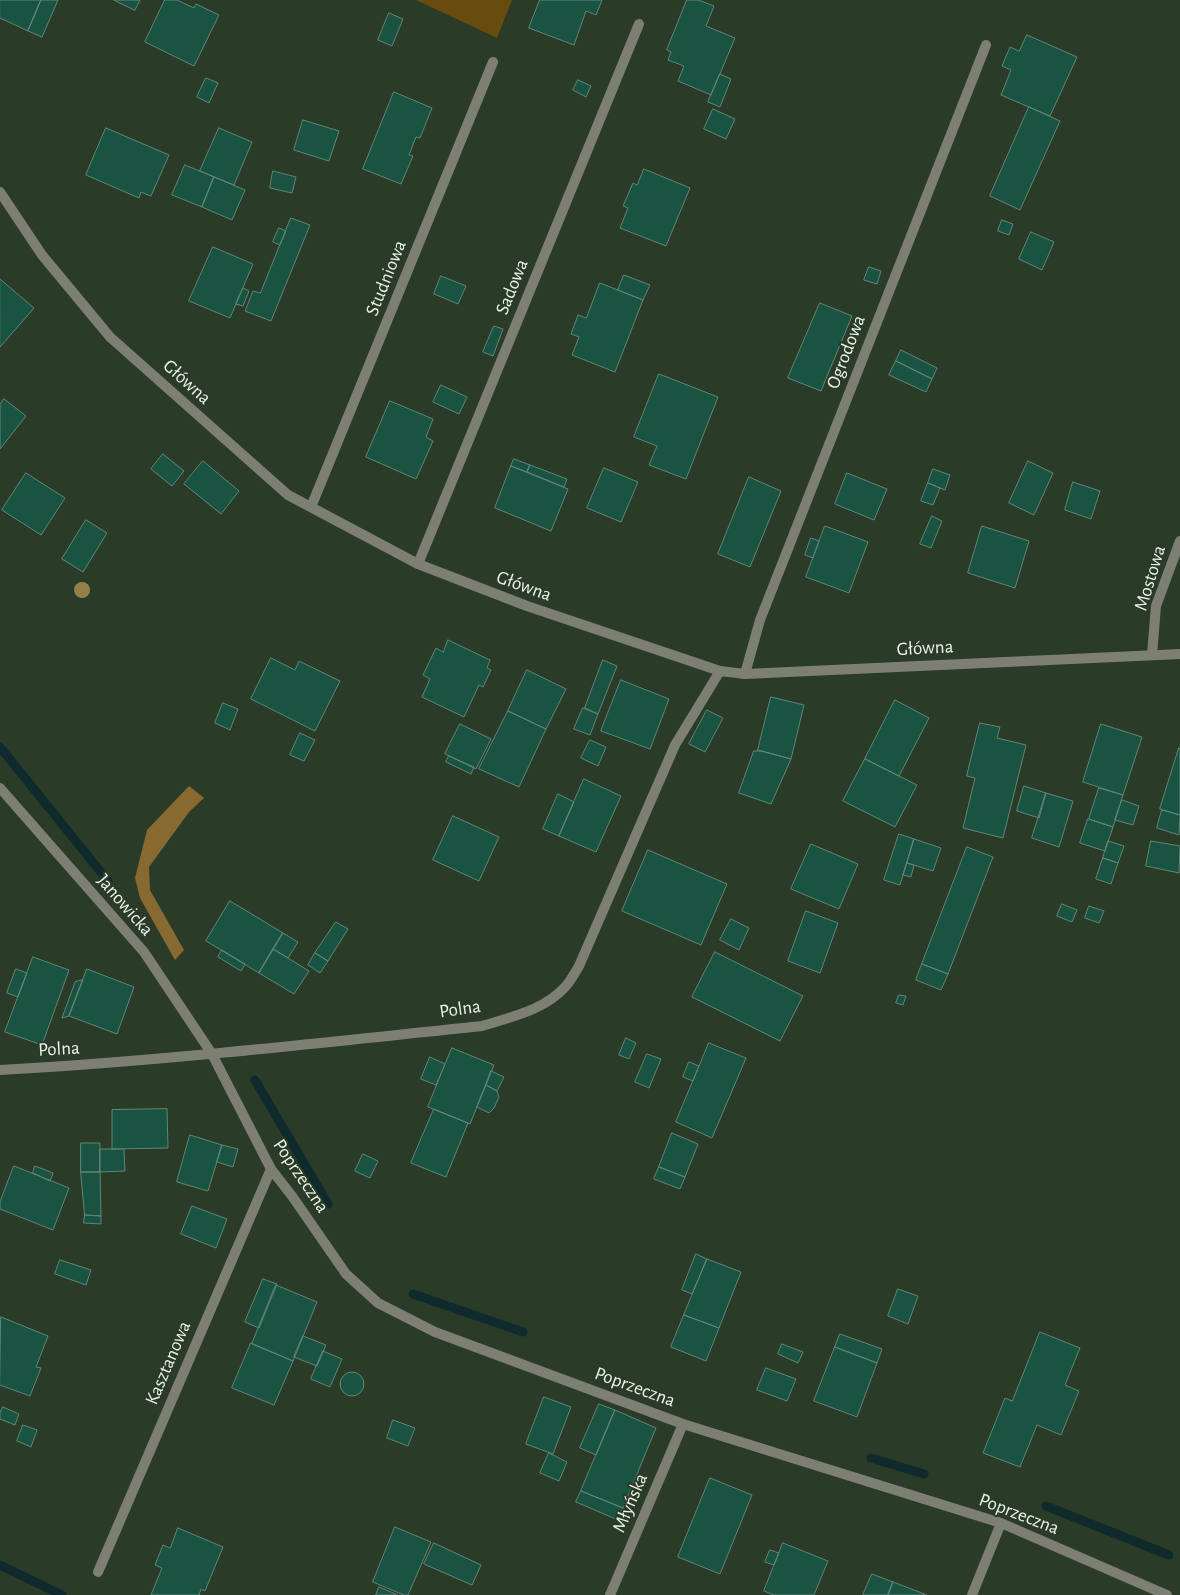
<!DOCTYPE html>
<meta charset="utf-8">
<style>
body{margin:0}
canvas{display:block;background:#2a3b27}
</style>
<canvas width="1180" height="1595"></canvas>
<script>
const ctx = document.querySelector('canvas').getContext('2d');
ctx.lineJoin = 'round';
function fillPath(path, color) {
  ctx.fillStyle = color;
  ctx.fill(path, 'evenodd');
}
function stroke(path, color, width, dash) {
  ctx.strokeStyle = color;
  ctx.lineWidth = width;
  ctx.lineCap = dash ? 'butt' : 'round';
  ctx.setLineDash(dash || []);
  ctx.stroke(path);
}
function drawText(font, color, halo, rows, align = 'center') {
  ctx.font = font + ' "Alegreya Sans",sans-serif';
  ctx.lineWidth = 4;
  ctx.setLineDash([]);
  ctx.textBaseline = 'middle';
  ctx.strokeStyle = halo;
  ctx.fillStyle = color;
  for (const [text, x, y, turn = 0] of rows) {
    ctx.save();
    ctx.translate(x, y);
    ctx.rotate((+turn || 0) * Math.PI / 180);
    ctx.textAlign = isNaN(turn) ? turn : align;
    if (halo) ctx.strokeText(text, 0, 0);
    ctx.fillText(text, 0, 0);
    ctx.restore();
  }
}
const green = new Path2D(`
 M416 0H512L497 38Z`);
const forest = new Path2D(`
 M189 786 204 798 189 812 149 867 150 890 184 950 175 960 140 898 135 878 147 830Z`);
const stream = new Path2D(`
 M0 747 108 881
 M255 1080 328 1204
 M413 1294 523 1332
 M871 1458 924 1474
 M1046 1506 1169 1555
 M0 1565 62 1595`);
const building = new Path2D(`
 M0 0H41L28 31 0 18Z
 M41 0H58L42 37 28 31Z
 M114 0H140L135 10Z
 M165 0H177L194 8 196 4 219 15 194 66 145 42Z
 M540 0H602L596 15 586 11 574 45 529 28Z
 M687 0H698L714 6 706 26 735 38 711 95 678 81 684 66 668 60 671 52 667 50Z
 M389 13 403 19 392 46 378 40Z
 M1027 35 1077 57 1050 116 1001 95 1011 70 1002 66 1010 47 1019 51Z
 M720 74 731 79 720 107 708 102Z
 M206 78 218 83 209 103 197 97Z
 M578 80 591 86 586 97 573 90Z
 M394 92 432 108 420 138 416 137 409 155 413 156 401 184 363 169Z
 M1029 107 1060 121 1020 210 990 196Z
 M713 109 735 119 726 139 704 129Z
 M303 120 339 131 329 161 294 150Z
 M106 128 169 155 151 196 141 192 139 198 86 175Z
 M219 128 252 142 234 185 200 171Z
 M185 165 214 177 202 207 172 195Z
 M644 169 690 188 666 246 620 228 628 208 623 206 633 183 637 185Z
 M273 171 296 177 292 193 270 188Z
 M214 177 245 190 232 220 202 207Z
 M291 218 310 225 271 321 245 311 253 291 260 293Z
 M1002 220 1013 224 1009 235 998 231Z
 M279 228 286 231 280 245 273 242Z
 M1031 232 1054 242 1042 270 1019 259Z
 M213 247 253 264 230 318 189 301Z
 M869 267 881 271 877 284 864 280Z
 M624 275 650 285 643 300 618 290Z
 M441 276 466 286 458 304 434 294Z
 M0 279 34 308 0 347Z
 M600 283 643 300 615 372 572 355 579 337 571 334 578 315 586 318Z
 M243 288 249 291 243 306 236 304Z
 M820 303 852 316 821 391 788 378Z
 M494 326 503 329 493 356 483 352Z
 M901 350 937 368 932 379 896 361Z
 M896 361 932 379 926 392 889 375Z
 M659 374 718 397 686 479 649 465 657 446 634 437Z
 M441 385 467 397 459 414 433 402Z
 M4 399 26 416 0 449V405Z
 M390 401 433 419 426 437 433 441 416 479 366 457Z
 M163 454 184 471 172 486 151 469Z
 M514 459 530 465 527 472 511 466Z
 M203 461 239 491 221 514 184 484Z
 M1028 461 1053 473 1034 515 1009 503Z
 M530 465 567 479 564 487 527 472Z
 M511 466 568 489 551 531 495 508Z
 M604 468 638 482 621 522 587 508Z
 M933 469 950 475 945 490 928 483Z
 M26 473 65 498 41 535 2 510Z
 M847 473 887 489 874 520 835 504Z
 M749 477 781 491 750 567 718 554Z
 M1073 482 1100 491 1091 519 1065 510Z
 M928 483 940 488 933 505 921 501Z
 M932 516 942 521 931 548 920 544Z
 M86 520 107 533 83 572 62 559Z
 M825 526 868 542 849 593 806 577Z
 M982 526 1029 541 1015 588 968 573Z
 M811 538 819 541 813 558 805 555Z
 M448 640 490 660 487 668 491 670 483 687 479 685 464 717 422 697 430 679 423 675 436 648 443 652Z
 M271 658 295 670 299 661 340 681 315 731 251 699Z
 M603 660 617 666 598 714 585 708Z
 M527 670 566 689 546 729 508 711Z
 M621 680 669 699 650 749 601 731Z
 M771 697 804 705 791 759 758 750Z
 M895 700 929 718 899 776 865 759Z
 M223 703 238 709 230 730 215 723Z
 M583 708 598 714 590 735 574 729Z
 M707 710 723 718 705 752 689 744Z
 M508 711 546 729 519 787 479 769Z
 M980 723 1000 727 997 738 1026 745 1003 838 963 828 975 778 967 776Z
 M460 724 491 739 476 769 445 754Z
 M1101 724 1142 737 1123 795 1083 782Z
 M300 733 315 740 304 761 290 755Z
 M590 740 606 747 598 766 581 758Z
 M1179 748 1180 749V815L1160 809Z
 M754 751H761L791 759 771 804 739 793Z
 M449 756 474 767 471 774 446 762Z
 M865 759 917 785 895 827 843 801Z
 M584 779 621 796 596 852 559 836Z
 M1024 786 1046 793 1039 818 1017 811Z
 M1099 788 1123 795 1113 827 1089 819Z
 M1046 793 1073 801 1059 847 1032 838Z
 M558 794 574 802 559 836 543 829Z
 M1122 800 1139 806 1133 825 1115 820Z
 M1162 810 1180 815 1179 835 1157 828Z
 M453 816 499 837 479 881 433 860Z
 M1088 819 1113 827 1105 851 1080 843Z
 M899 834 914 839 900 885 884 880Z
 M914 839 941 848 933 871 907 863Z
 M1108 841 1124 846 1118 863 1103 858Z
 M1151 841 1180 846 1179 873 1146 866Z
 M811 844 858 864 839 909 791 889Z
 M967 847 993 857 948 974 922 964Z
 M648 850 727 884 701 945 622 911Z
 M1103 858 1118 863 1111 884 1096 879Z
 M907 863 914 865 911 877 903 875Z
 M230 901 283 933 259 973 206 941Z
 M1062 904 1077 910 1072 922 1057 916Z
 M1089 906 1104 911 1099 923 1085 918Z
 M806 911 838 923 820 973 788 961Z
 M731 919 749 928 739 950 720 940Z
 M336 922 348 929 328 961 315 953Z
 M283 933 298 942 288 958 273 949Z
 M273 949 309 971 294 994 259 973Z
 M222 950 245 964 241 971 218 957Z
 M715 952 803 996 780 1041 692 997Z
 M315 953 328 961 320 973 308 965Z
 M33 957 69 970 42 1045 5 1032Z
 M922 964 948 974 941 990 916 980Z
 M16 969 27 973 18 997 7 993Z
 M87 969 134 987 117 1034 69 1016Z
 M83 980 69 1016 62 1018 75 982Z
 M899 995 906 996 903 1005 896 1003Z
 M626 1038 636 1043 629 1059 619 1055Z
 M709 1043 746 1058 712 1138 676 1122Z
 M452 1048 494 1065 470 1124 428 1107Z
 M647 1054 661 1059 649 1088 635 1082Z
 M430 1057 445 1064 436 1085 421 1079Z
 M689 1062 699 1066 693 1081 683 1077Z
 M491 1071 504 1077 497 1091 486 1085Z
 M486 1085 497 1091 499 1097 494 1108 489 1113 477 1107Z
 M167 1109 168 1148 112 1149V1110Z
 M434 1109 468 1123 446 1177 411 1163Z
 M672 1133 698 1144 685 1177 659 1167Z
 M190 1135 222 1145 208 1191 177 1182Z
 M81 1143H100V1172H81Z
 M222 1145 238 1149 233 1167 217 1162Z
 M100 1149H124L125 1171 100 1172Z
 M363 1154 378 1161 370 1178 355 1171Z
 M14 1166 69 1188 53 1230 0 1209V1202Z
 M35 1166 53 1173 50 1181 33 1173Z
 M659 1167 685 1177 680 1189 654 1179Z
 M81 1172H100L101 1216 85 1215Z
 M192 1206 227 1219 216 1248 181 1234Z
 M85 1215 101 1216V1224L84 1223Z
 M696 1254 707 1259 692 1294 682 1290Z
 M707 1259 741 1272 719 1328 684 1315Z
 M60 1260 91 1270 86 1285 55 1274Z
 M263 1279 277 1284 259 1328 245 1322Z
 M276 1285 317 1302 293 1361 252 1344Z
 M898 1289 918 1296 908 1324 888 1316Z
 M684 1315 719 1328 706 1361 671 1347Z
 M1 1317 48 1336 36 1367 41 1368 30 1396 0 1385Z
 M1040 1332 1080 1348 1065 1385 1079 1391 1061 1435 1037 1425 1020 1467 983 1453 1005 1398 1012 1401Z
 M840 1334 882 1349 877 1363 835 1347Z
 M303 1336 326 1345 317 1366 294 1357Z
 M251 1343 293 1361 274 1405 232 1388Z
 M782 1344 803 1352 798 1363 778 1354Z
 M835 1347 877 1363 857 1417 814 1401Z
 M323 1351 342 1359 330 1387 311 1379Z
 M766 1368 796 1379 787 1401 757 1390Z
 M340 1384a12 12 0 1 1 24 0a12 12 0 1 1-24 0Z
 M544 1397 571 1407 553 1454 526 1444Z
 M599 1404 615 1410 596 1455 580 1448Z
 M3 1407 19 1414 15 1425 0 1419V1413Z
 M615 1410 656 1428 623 1508 581 1491Z
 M393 1420 415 1428 408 1446 387 1438Z
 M23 1425 37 1430 31 1447 17 1441Z
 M549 1453 567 1462 559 1481 540 1473Z
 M710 1478 752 1495 720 1574 678 1557Z
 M581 1491 623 1508 618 1520 576 1502Z
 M395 1527 431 1542 408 1595H404L373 1582Z
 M178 1528 223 1547 205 1591 201 1589 199 1595H151L162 1568 155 1565 163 1545 170 1548Z
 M434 1543 481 1565 472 1585 424 1564Z
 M783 1543 828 1561 814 1595H774L764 1591Z
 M770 1550 779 1553 774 1565 765 1562Z
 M872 1574 893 1582 888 1595H863Z
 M893 1582 927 1595H888Z
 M379 1587 398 1595H376Z`);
const minor = new Path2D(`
 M0 192 42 255 110 337 288 495 418 564 527 606 720 671
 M311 507 493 62
 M418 564 639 24
 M1152 655 1156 606 1180 541
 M745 674 760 620 986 45
 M0 788 144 952 212 1054 271 1169 292 1196 346 1274 378 1303 435 1332 683 1424 1001 1523 1167 1595
 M98 1572 271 1169
 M610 1595 683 1424
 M972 1595 1001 1523`);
const tertiary = new Path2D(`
 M0 1070C161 1061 321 1043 482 1026 511 1017 545 1010 566 986 571 980 575 973 579 966L675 745 720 671 745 674 1180 654`);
const trees = [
 [82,590]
];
const streetNames = [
 ["Studniowa",386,278,-68],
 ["Sadowa",512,287,-68],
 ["Ogrodowa",846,352,-69],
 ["Główna",187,382,42],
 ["Mostowa",1150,578,-73],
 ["Główna",524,586,20],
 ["Główna",925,648,-3],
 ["Janowicka",125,905,49],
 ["Polna",460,1009,-8],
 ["Polna",59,1049,-3],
 ["Poprzeczna",301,1176,56],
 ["Kasztanowa",168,1363,-67],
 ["Poprzeczna",635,1387,20],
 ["Młyńska",630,1503,-67],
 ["Poprzeczna",1019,1514,21]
];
fillPath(green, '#674b0f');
fillPath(forest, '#886a31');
stroke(stream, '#0e2a2c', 9);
fillPath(building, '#195443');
stroke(building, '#648378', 1);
stroke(minor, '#7e7f73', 10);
stroke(tertiary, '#7e7f73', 10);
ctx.fillStyle = '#92814b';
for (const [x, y] of trees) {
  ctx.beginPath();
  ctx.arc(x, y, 8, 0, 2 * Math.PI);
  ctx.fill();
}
drawText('19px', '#eaf4e8', '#2a3b27', streetNames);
</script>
